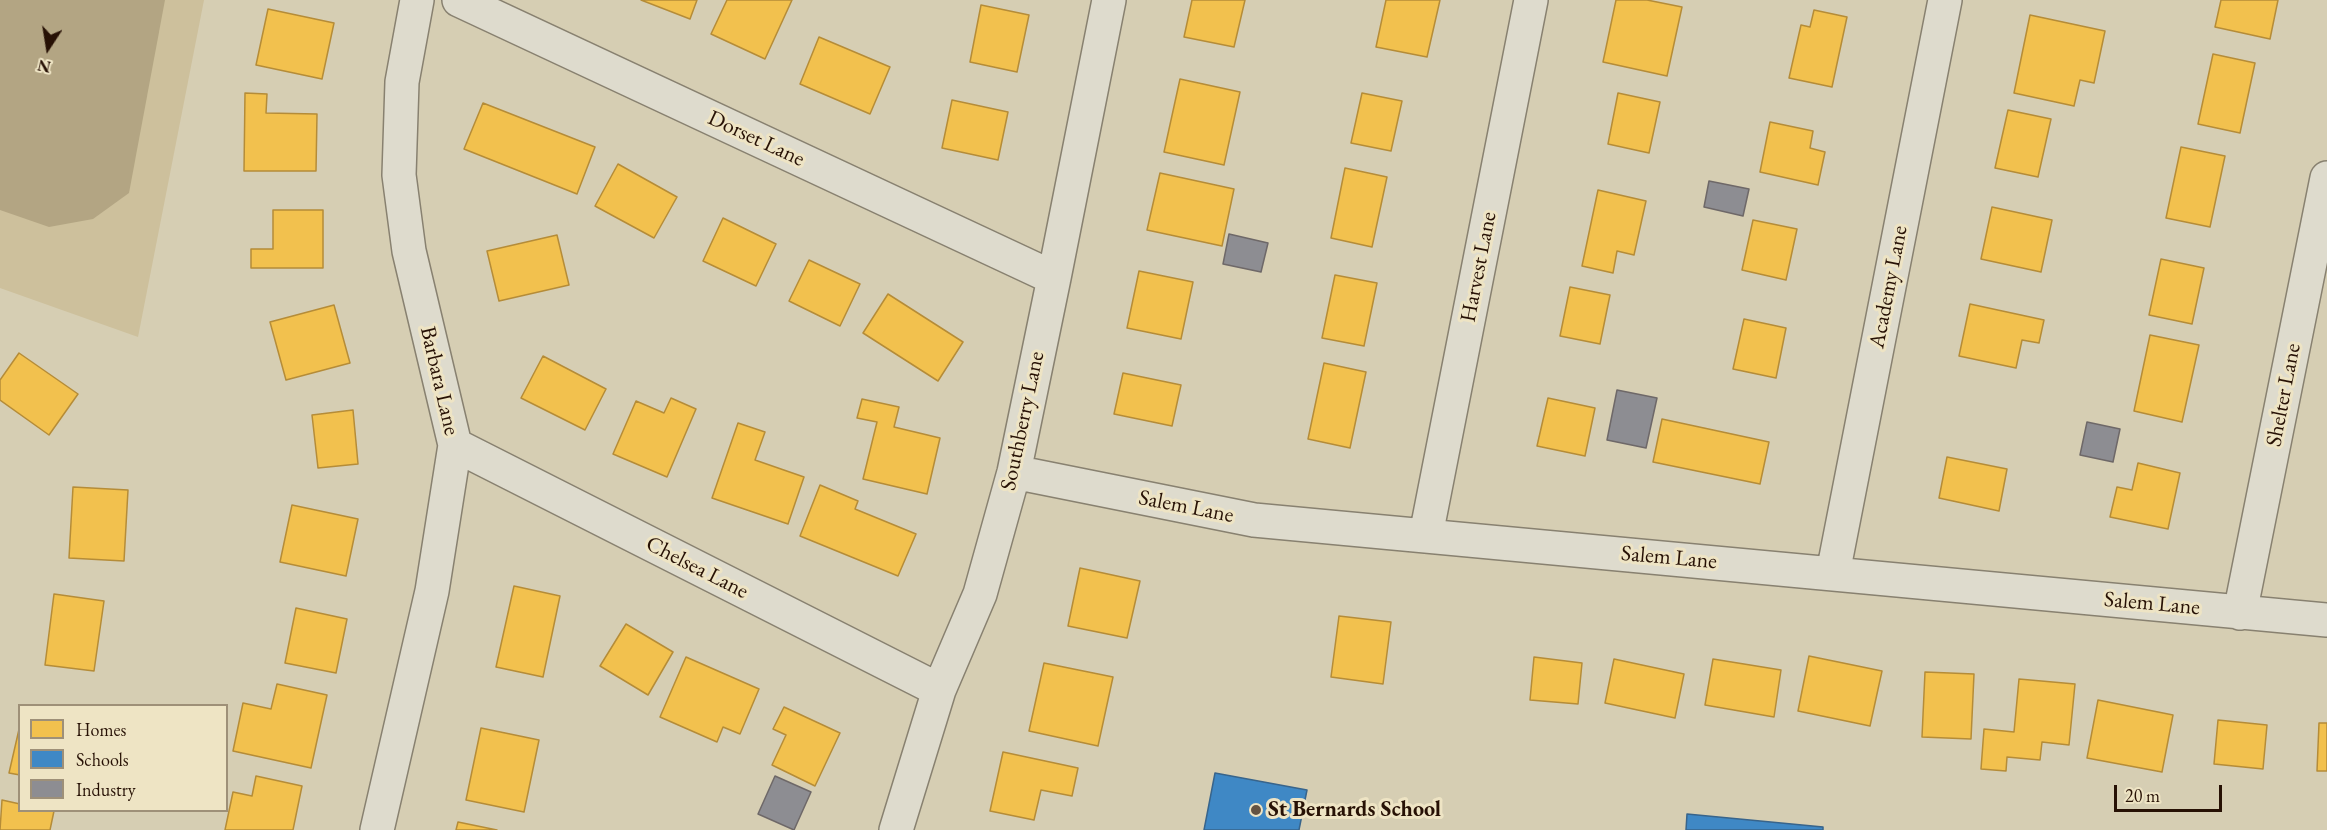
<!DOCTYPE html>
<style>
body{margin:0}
#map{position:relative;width:2327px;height:830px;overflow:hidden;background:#d6ceb3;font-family:"EB Garamond",serif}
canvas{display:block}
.legend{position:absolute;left:18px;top:704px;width:210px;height:108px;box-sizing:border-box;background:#eee4c4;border:2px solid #9e9078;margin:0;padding:8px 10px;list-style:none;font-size:18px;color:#271105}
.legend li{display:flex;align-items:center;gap:12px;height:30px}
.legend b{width:30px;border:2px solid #9e9078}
.north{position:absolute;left:18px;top:18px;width:60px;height:60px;-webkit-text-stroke:4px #eee4c4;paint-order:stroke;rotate:192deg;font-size:16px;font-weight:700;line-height:24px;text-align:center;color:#271105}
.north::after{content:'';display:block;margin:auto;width:21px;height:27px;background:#271105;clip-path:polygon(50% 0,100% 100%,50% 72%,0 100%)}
.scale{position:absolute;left:2114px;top:785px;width:108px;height:27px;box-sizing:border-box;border:3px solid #271105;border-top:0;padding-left:8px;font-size:18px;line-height:21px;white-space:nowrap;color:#271105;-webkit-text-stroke:4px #eee4c4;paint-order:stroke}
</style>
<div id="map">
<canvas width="2327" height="830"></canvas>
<ul class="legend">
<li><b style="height:16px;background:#f2c14e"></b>Homes</li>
<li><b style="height:16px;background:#3f88c5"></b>Schools</li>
<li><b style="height:16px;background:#8d8d92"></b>Industry</li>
</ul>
<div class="north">N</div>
<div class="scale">20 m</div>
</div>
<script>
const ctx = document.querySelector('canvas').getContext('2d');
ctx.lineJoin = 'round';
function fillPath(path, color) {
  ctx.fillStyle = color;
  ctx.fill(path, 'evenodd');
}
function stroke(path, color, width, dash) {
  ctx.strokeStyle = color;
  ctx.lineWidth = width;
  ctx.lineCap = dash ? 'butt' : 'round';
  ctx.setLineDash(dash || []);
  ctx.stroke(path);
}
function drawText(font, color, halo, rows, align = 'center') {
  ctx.font = font + ' "EB Garamond",serif';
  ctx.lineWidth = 6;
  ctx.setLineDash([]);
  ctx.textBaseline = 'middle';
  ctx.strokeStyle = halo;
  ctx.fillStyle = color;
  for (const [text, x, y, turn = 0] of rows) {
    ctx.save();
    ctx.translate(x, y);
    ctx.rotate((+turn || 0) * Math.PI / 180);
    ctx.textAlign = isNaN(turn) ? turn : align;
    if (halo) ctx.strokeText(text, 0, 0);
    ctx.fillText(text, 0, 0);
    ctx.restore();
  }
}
const green = new Path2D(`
 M0 0H204L138 337 0 288Z`);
const water = new Path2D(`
 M0 0H165L129 193 93 219 49 227 0 210Z`);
const homes = new Path2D(`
 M641 0H697L690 19Z
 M727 0H792L765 59 711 34Z
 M1192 0H1245L1234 47 1184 37Z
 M1386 0H1440L1427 57 1376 47Z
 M1616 0H1647L1682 7 1667 76 1603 62Z
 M2221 0H2278L2270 39 2215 27Z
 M981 5 1029 15 1017 72 970 62Z
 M268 9 334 23 322 79 256 65Z
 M1814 10 1847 17 1832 87 1789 78 1801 25 1810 27Z
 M2030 15 2105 31 2094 83 2080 80 2074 106 2014 93Z
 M819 37 890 67 870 114 800 84Z
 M2213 54 2255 63 2240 133 2198 124Z
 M1180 79 1240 92 1224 165 1164 152Z
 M245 93 267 94 266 113 317 114 316 171H244Z
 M1362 93 1402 101 1391 151 1351 143Z
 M1618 93 1660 102 1649 153 1608 144Z
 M952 100 1008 112 998 160 942 148Z
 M483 103 595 147 577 194 464 149Z
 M2008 110 2051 119 2038 177 1995 168Z
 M1770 122 1813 131 1810 148 1825 152 1818 185 1760 172Z
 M2181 147 2225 156 2210 227 2166 218Z
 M618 164 677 197 654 238 595 206Z
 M1345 168 1387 177 1372 247 1331 238Z
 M1160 173 1234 189 1222 246 1147 230Z
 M1598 190 1646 201 1634 255 1617 251 1613 273 1582 266Z
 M1992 207 2052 220 2041 272 1981 259Z
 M273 210H323V268H251V249H273Z
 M723 218 776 244 756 286 703 261Z
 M1753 220 1797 229 1786 280 1742 270Z
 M557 235 569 285 499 301 487 251Z
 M2161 259 2204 268 2192 324 2149 315Z
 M809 260 860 284 840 326 789 301Z
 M1139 271 1193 282 1181 339 1127 328Z
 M1335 275 1377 283 1364 346 1322 338Z
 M1570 287 1610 295 1600 344 1560 336Z
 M888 294 963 342 938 381 863 333Z
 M1970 304 2044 320 2039 343 2022 340 2016 368 1959 356Z
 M334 305 350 363 286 380 270 322Z
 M1744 319 1786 328 1776 378 1733 369Z
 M2150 335 2199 345 2182 422 2134 411Z
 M19 353 78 394 49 435 0 400V380Z
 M543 356 606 389 585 430 521 398Z
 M1324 363 1366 372 1350 448 1308 439Z
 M1123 373 1181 385 1172 426 1114 414Z
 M671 398 696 409 667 477 613 454 636 401 664 413Z
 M1548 398 1595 408 1585 456 1537 446Z
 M862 399 899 407 894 427 940 438 927 494 863 479 877 422 857 418Z
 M353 410 358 464 318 468 312 415Z
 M1662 419 1769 442 1760 484 1653 462Z
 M738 423 765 432 755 460 804 477 788 524 712 498Z
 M1947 457 2007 469 1999 511 1939 498Z
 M2138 463 2180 473 2168 529 2110 517 2117 487 2132 490Z
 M820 485 858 501 855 509 916 534 898 576 800 536Z
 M73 487 128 490 124 561 69 558Z
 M292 505 358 519 346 576 280 562Z
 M1080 568 1140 581 1127 638 1068 626Z
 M514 586 560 596 543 677 496 667Z
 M54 594 104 601 94 671 45 665Z
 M296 608 347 619 336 673 285 663Z
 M1339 616 1391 622 1383 684 1331 677Z
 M626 624 673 652 648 695 600 666Z
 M1809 656 1882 671 1870 726 1798 711Z
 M686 657 759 689 740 734 723 727 717 742 660 717Z
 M1534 657 1582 663 1578 704 1530 700Z
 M1614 659 1684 674 1675 718 1605 703Z
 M1713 659 1781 670 1774 717 1705 705Z
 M1044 663 1113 677 1098 746 1029 731Z
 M1925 672 1974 674 1971 739 1922 737Z
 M2019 679 2075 684 2069 745 2042 742 2040 760 2007 757 2006 771 1981 769 1984 729 2014 732Z
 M277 684 327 695 311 768 233 751 243 703 271 709Z
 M2098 700 2173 715 2162 772 2087 758Z
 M784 707 840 733 815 786 772 765 786 735 773 729Z
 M2218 720 2267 725 2263 769 2214 764Z
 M2319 723H2327V771H2317Z
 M20 725V775L9 773Z
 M481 728 539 740 524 812 466 800Z
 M1003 752 1078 768 1072 796 1041 790 1034 820 990 811Z
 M256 776 302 786 293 830H225L233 792 252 796Z
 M2 800 20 804V810L54 811 50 830H0Z
 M458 822 497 830H456Z`);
const schools = new Path2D(`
 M1215 773 1307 790 1299 830H1204Z
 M1687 814 1823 827V830H1686Z`);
const industry = new Path2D(`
 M1709 181 1749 189 1743 216 1704 207Z
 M1229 234 1268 243 1261 272 1223 264Z
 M1617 390 1657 398 1646 448 1607 440Z
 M2087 422 2120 429 2113 462 2080 455Z
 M775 776 811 792 794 830 758 814Z`);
const minor = new Path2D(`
 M459 0 1054 278
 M455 445 939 690
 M1014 472 1254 520 2327 620
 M1426 535 1531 0
 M1833 573 1945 0
 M2240 613 2327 178
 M377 830 432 591 455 445 409 251 399 175 402 82 417 0
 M896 830 939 690 980 594 1014 472 1054 278 1109 0`);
const markers = [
 [1256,810,6,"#645342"]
];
const streetNames = [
 ["Dorset Lane",756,139,25],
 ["Harvest Lane",1479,267,-79],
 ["Academy Lane",1889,287,-79],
 ["Barbara Lane",439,381,77],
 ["Shelter Lane",2284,395,-79],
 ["Southberry Lane",1023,421,-78],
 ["Salem Lane",1186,507,11],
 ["Salem Lane",1669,558,5],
 ["Chelsea Lane",697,568,27],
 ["Salem Lane",2152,604,5]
];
const poiNames = [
 ["St Bernards School",1268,810]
];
fillPath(green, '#cdc09c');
fillPath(water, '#b3a583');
fillPath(homes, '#f2c14e');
stroke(homes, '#b58c38', 1.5);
fillPath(schools, '#3f88c5');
stroke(schools, '#38648b', 1.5);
fillPath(industry, '#8d8d92');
stroke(industry, '#6e6868', 1.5);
stroke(minor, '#888170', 36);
stroke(minor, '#dedbcd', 33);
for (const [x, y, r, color] of markers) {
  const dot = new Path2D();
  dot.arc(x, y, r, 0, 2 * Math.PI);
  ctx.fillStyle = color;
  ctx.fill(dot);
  stroke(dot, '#eee4c4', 2);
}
drawText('22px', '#271105', '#eee4c4', streetNames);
drawText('bold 22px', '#271105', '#eee4c4', poiNames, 'left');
</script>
